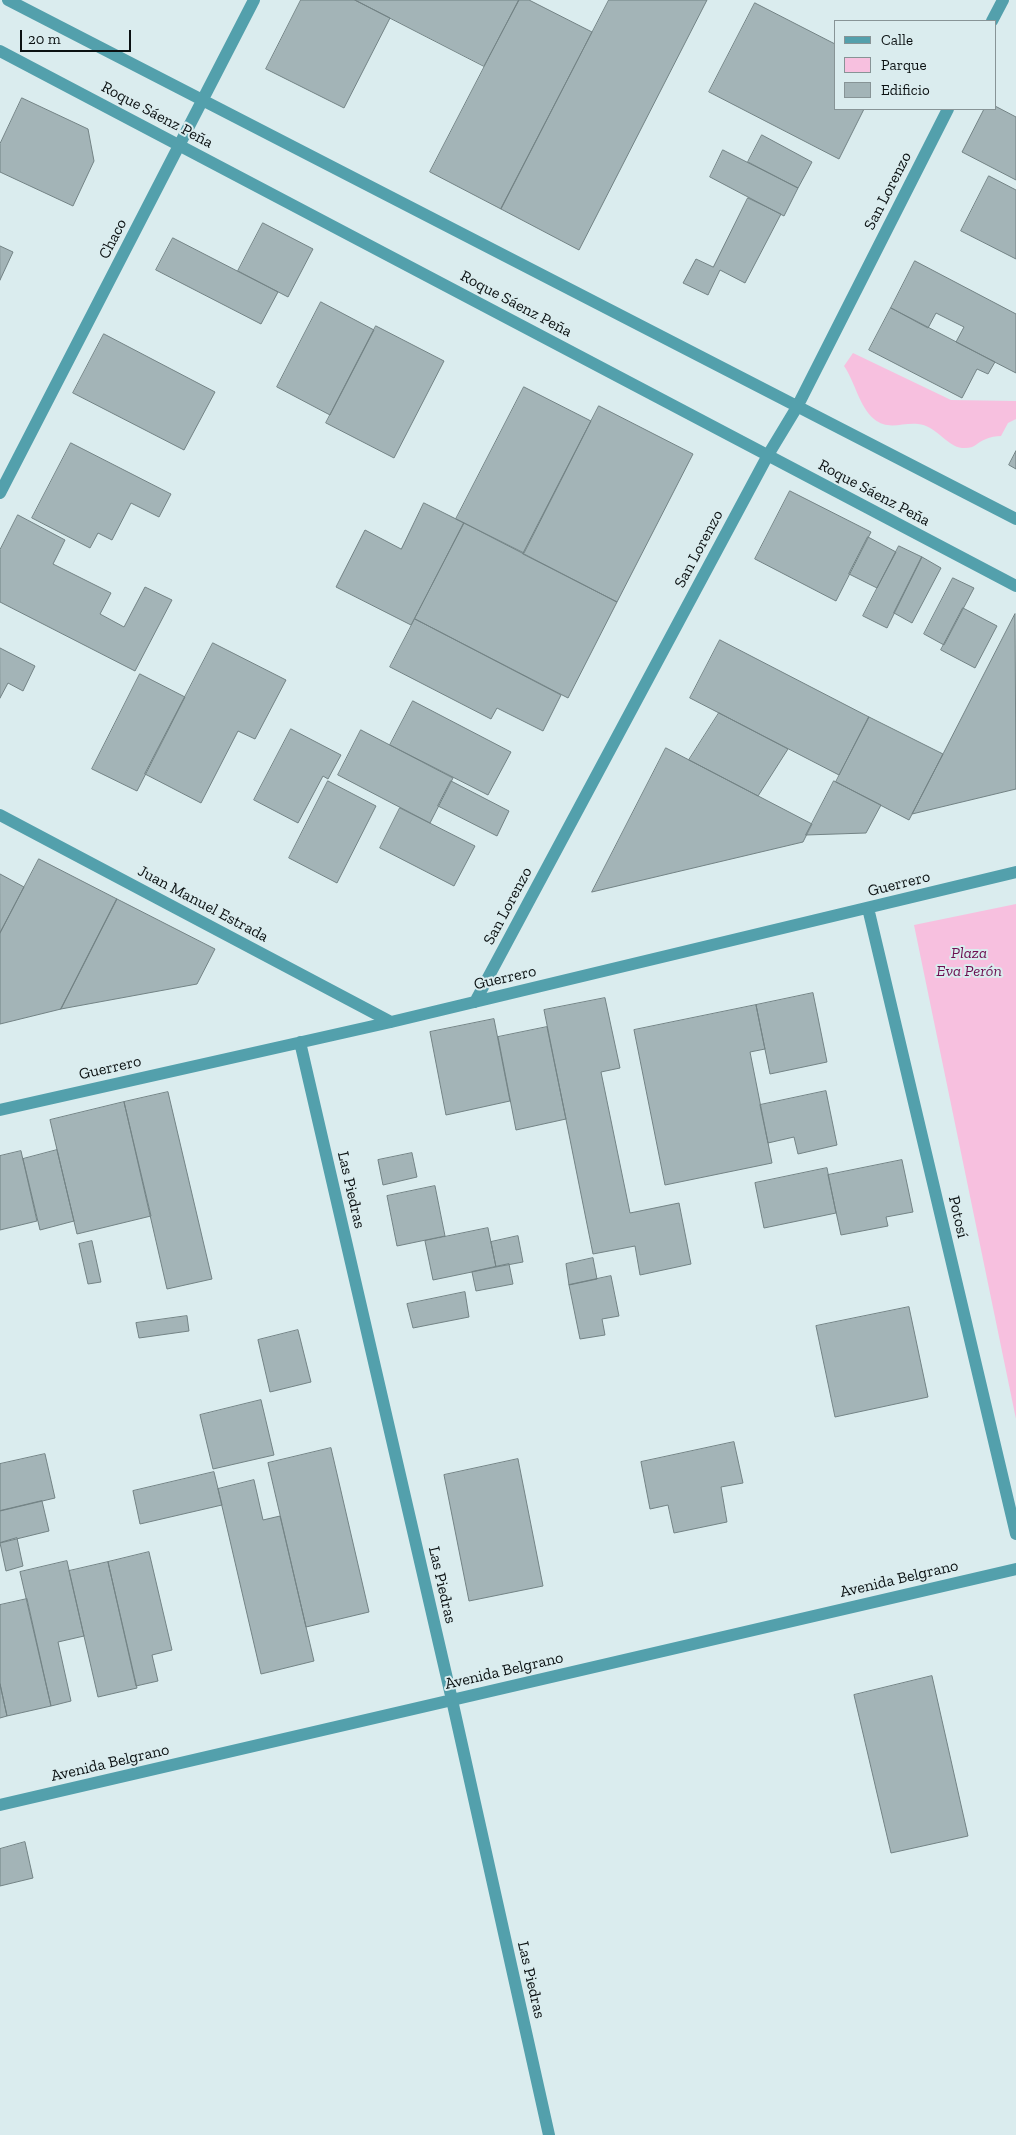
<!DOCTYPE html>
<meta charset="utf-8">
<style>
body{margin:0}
#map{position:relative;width:1016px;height:2135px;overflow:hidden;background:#daecee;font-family:"Zilla Slab",serif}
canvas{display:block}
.legend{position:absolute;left:834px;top:20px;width:162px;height:90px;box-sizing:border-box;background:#daecee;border:1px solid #879496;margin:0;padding:6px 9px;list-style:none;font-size:15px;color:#0b1112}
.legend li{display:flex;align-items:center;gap:10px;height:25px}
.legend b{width:25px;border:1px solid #879496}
.scale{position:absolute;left:20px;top:30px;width:111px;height:22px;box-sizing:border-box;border:2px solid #0b1112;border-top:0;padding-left:6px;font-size:15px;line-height:18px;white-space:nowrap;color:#0b1112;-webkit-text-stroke:4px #daecee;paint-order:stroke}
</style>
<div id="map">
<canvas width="1016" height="2135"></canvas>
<ul class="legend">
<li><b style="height:6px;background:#53a0ac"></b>Calle</li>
<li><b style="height:14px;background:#f7c0df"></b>Parque</li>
<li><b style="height:14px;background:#a3b4b7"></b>Edificio</li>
</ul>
<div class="scale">20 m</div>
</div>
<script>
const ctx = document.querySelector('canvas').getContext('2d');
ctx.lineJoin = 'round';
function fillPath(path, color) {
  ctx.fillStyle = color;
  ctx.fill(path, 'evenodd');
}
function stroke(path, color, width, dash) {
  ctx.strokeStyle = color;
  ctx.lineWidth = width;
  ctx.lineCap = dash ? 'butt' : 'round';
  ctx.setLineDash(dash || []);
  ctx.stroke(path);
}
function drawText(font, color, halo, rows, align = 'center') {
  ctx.font = font + ' "Zilla Slab",serif';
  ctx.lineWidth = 4;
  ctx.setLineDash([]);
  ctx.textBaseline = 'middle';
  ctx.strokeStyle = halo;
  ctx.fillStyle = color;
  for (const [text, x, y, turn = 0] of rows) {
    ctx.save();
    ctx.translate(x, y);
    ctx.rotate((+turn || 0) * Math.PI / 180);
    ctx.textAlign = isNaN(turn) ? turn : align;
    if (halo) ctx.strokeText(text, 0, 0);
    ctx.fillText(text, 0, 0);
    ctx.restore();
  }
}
const green = new Path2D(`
 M853 353 951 400 1016 401V419L1008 423 1001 436C996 436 990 437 986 439 975 443 976 449 962 448 948 447 935 425 918 424 903 422 888 431 874 419 859 406 855 382 844 366Z
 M1016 904V1419L914 925Z`);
const building = new Path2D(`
 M301 0H355L390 18 344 108 266 69Z
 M355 0H519L484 66Z
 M519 0H529L592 32 501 209 430 172Z
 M609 0H707L579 250 501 209Z
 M755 3 835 44V109H864L839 159 709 92Z
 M22 98 88 129 94 161 73 206 0 172V144Z
 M995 106 1016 117V180L962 152 984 109H995Z
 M762 135 812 162 798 188 748 162Z
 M723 150 798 188 784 216 710 177Z
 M989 176 1016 190V259L961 231Z
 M748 198 781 214 745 283 720 270 708 295 683 283 696 259 713 267Z
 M263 223 313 249 288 297 238 271Z
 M173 238 278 292 261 324 156 270Z
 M0 246 13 252 0 280Z
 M915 261 1016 314V373L956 342 964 327 936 313 928 328 891 308Z
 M321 302 374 330 330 415 277 387Z
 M891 308 995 362 988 374 977 369 962 398 869 350Z
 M376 326 444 361 394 458 326 423Z
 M104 334 215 392 184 450 73 393Z
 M524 387 591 421 524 553 456 519Z
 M599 406 693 454 617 602 523 554Z
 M71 443 171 494 159 517 131 503 112 540 98 533 90 548 32 518Z
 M1016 451V469L1009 465Z
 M790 491 871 532 836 601 755 559Z
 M424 503 464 523 411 625 336 587 365 530 401 549Z
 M18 515 65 540 53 564 111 593 100 614 124 627 145 587 172 600 135 671 0 602V550Z
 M464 523 617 602 568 698 415 619Z
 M868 537 896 552 877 588 849 574Z
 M899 546 922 557 887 628 863 616Z
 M922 557 941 568 912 623 894 613Z
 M953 578 974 588 944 645 924 634Z
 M963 608 997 626 975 668 941 650Z
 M1015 614 1016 789 912 814 943 754Z
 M415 619 561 695 543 731 497 708 491 719 390 667Z
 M720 640 869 717 839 775 690 698Z
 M213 643 286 680 255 739 238 731 201 803 145 774Z
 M0 648 35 666 23 691 8 683 0 698Z
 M140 674 185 697 137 791 92 769Z
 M413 701 511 752 488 795 390 745Z
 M719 713 788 749 758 796 689 760Z
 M869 717 943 754 909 820 836 782Z
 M291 729 341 755 328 779 323 776 298 823 254 800Z
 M361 730 453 778 430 823 338 775Z
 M666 748 812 824 803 842 592 892Z
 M328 781 376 806 337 883 289 858Z
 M451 781 509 811 497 836 438 806Z
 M834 781 881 805 866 833 806 835Z
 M400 808 475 846 454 886 380 848Z
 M39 859 117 899 61 1009 0 1024V933Z
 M0 874 24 887 0 933Z
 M117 899 215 949 197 984 61 1009Z
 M813 993 827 1062 770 1074 756 1005Z
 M605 998 620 1068 601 1072 630 1213 679 1203 691 1264 640 1275 635 1246 593 1254 544 1010Z
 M756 1005 765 1049 750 1052 772 1163 665 1185 634 1030Z
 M494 1019 510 1101 446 1115 430 1032Z
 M547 1027 566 1119 516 1130 498 1037Z
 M826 1091 837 1145 798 1154 794 1137 768 1143 760 1105Z
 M168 1092 212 1279 167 1289 124 1102Z
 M124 1102 151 1216 77 1234 50 1120Z
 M57 1150 74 1221 40 1230 23 1159Z
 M21 1151 37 1221 0 1230V1156Z
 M412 1153 417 1177 383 1185 378 1160Z
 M902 1160 913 1212 886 1217 888 1226 841 1235 828 1175Z
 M827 1168 836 1213 764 1228 755 1183Z
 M435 1186 445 1236 397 1246 387 1196Z
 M488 1228 496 1267 433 1280 425 1241Z
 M518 1236 523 1262 496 1267 491 1242Z
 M92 1241 101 1282 88 1284 79 1244Z
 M593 1258 597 1279 569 1285 566 1264Z
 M509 1264 513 1284 476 1291 472 1272Z
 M611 1276 619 1316 602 1319 605 1335 580 1339 569 1285Z
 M465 1292 469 1317 413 1328 407 1304Z
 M909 1307 928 1397 835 1417 816 1326Z
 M187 1316 189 1331 139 1338 136 1323Z
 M298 1330 311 1382 270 1392 258 1340Z
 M261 1400 274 1455 213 1469 200 1415Z
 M734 1442 743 1483 721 1487 727 1522 674 1533 668 1505 650 1509 641 1462Z
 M331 1448 369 1612 306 1627 268 1463Z
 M45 1454 55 1498 0 1511V1464Z
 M518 1459 543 1586 469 1601 444 1475Z
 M214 1472 222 1505 140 1524 133 1491Z
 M254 1480 263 1520 280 1516 314 1661 261 1674 218 1489Z
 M42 1501 49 1531 0 1543V1511Z
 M17 1538 23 1566 6 1571 0 1543Z
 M149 1552 172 1650 152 1655 158 1681 136 1686 108 1562Z
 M67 1561 84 1636 58 1642 71 1701 51 1706 20 1572Z
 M108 1562 137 1688 98 1697 69 1571Z
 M27 1599 51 1706 7 1716 0 1684V1605Z
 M932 1676 968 1836 891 1853 854 1695Z
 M0 1684 7 1716 0 1718Z
 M25 1842 33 1878 0 1886V1849Z`);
const minor = new Path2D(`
 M8 0 1016 519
 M992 21 1003 0
 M0 51 1016 586
 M0 493 254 0
 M0 815 391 1022
 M868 908 1016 1534
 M475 1002 768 455 797 407 948 109
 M300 1042 452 1700 549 2135
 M0 1110 391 1022 1016 872
 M0 1805 1016 1569`);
const streetNames = [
 ["Roque Sáenz Peña",157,115,28],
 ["San Lorenzo",888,191,-63],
 ["Chaco",113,239,-63],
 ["Roque Sáenz Peña",516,304,28],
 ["Roque Sáenz Peña",874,493,28],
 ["San Lorenzo",699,549,-62],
 ["Guerrero",899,884,-14],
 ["Juan Manuel Estrada",203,904,28],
 ["San Lorenzo",508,906,-62],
 ["Guerrero",505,978,-13],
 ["Guerrero",110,1068,-13],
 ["Las Piedras",351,1190,77],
 ["Potosí",958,1217,77],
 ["Avenida Belgrano",899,1579,-13],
 ["Las Piedras",442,1585,77],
 ["Avenida Belgrano",504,1671,-13],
 ["Avenida Belgrano",110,1763,-13],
 ["Las Piedras",531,1980,77]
];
const parkNames = [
 ["Plaza",969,953],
 ["Eva Perón",969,971]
];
fillPath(green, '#f7c0df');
fillPath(building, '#a3b4b7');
stroke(building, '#738385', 1);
stroke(minor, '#53a0ac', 12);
drawText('16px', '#0b1112', '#daecee', streetNames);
drawText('italic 16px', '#6d0f51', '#daecee', parkNames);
</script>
